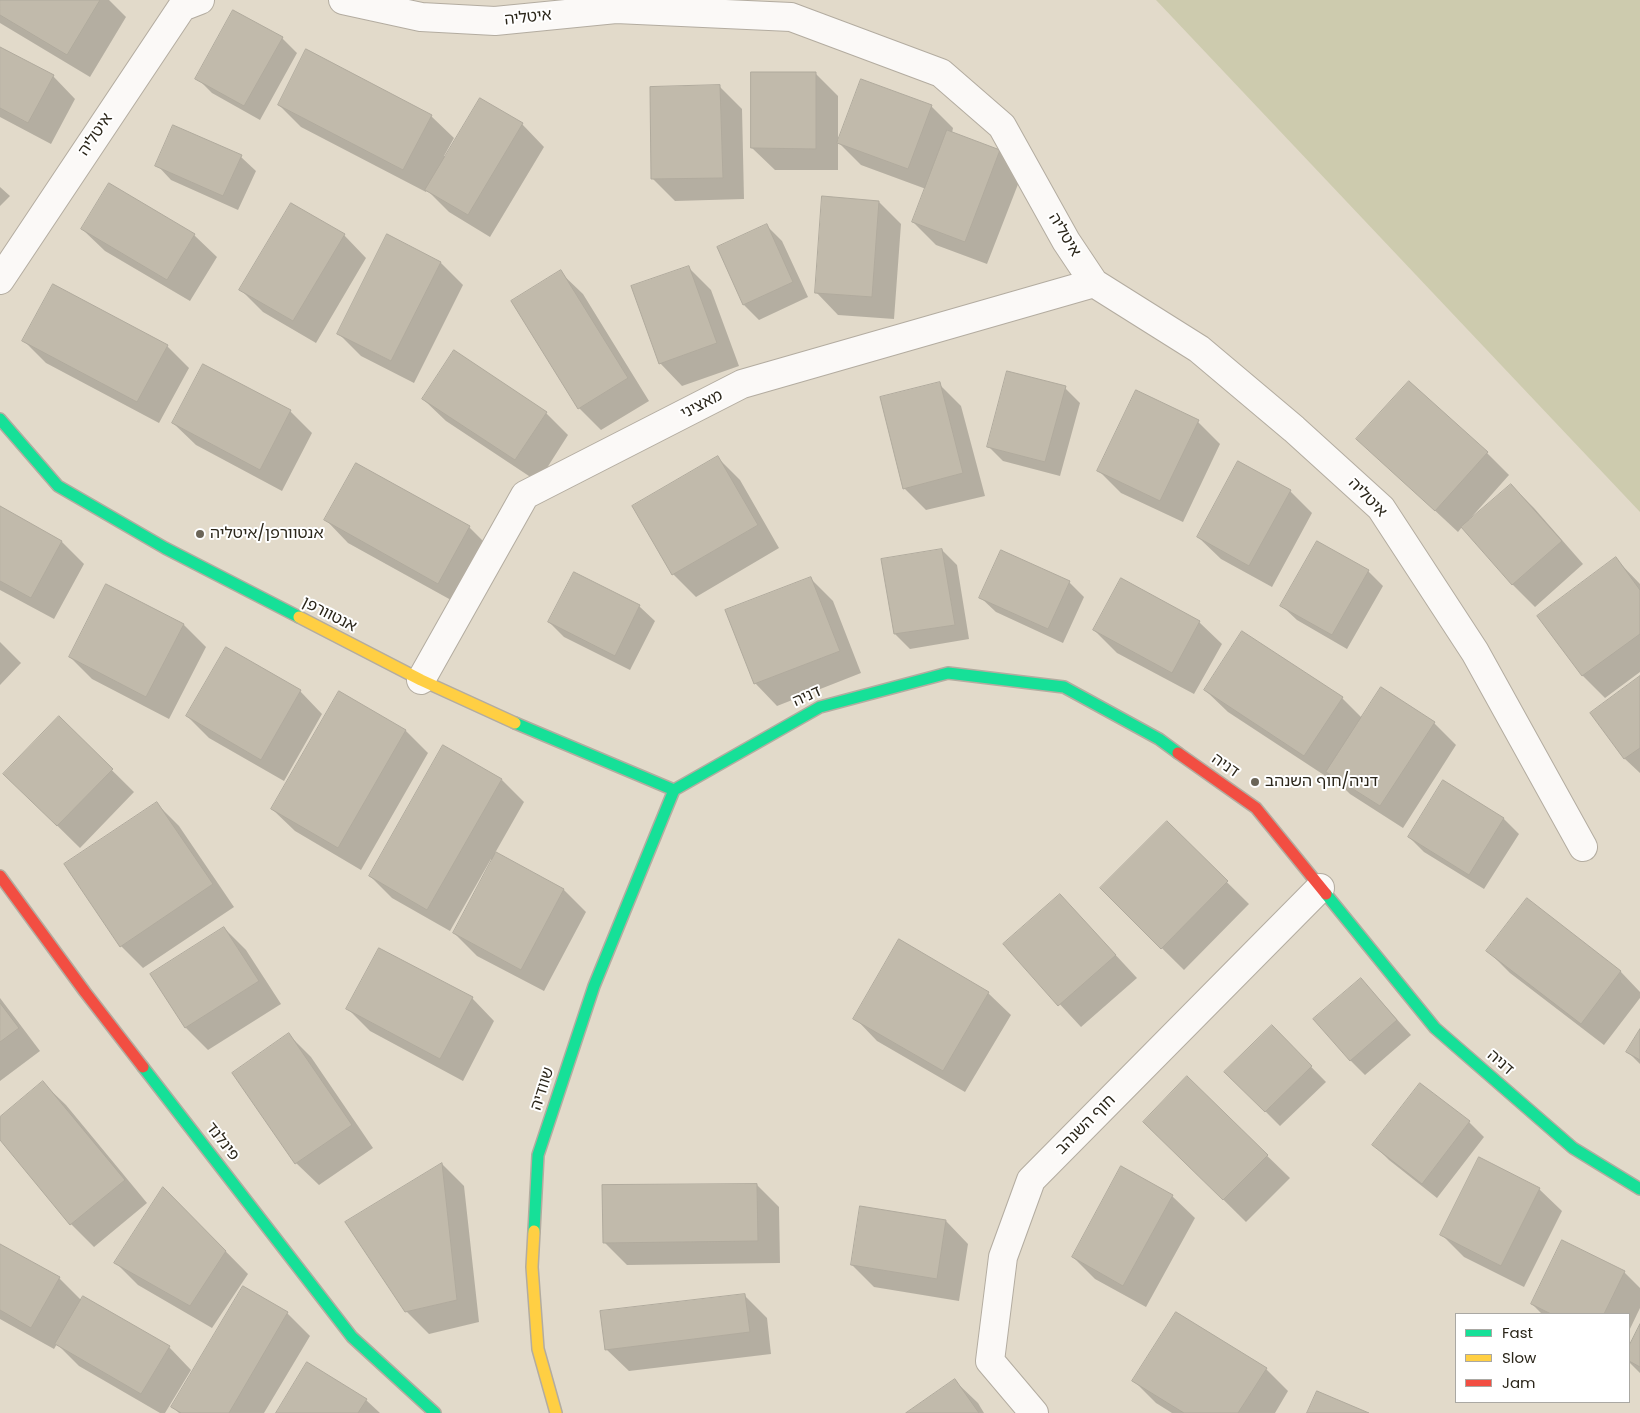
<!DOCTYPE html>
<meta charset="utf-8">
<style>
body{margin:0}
#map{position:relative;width:1640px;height:1413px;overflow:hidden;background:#e2daca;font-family:Poppins,sans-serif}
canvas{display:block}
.legend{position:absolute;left:1455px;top:1313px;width:175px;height:90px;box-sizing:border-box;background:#fff;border:1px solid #aaa8a3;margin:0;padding:6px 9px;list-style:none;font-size:15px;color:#2b261a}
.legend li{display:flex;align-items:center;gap:10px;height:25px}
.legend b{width:25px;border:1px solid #aaa8a3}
</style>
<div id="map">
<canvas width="1640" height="1413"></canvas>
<ul class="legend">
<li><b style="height:6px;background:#16e098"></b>Fast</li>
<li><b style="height:6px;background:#ffcf43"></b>Slow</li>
<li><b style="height:6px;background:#f24e42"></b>Jam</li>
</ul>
</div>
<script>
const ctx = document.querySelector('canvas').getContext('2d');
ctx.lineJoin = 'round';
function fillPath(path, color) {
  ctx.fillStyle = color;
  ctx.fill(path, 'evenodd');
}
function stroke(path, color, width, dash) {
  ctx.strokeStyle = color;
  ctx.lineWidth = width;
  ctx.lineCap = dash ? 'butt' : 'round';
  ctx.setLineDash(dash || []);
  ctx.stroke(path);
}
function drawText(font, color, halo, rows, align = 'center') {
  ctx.font = font + ' Poppins,"Noto Sans Hebrew",sans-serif';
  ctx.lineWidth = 4;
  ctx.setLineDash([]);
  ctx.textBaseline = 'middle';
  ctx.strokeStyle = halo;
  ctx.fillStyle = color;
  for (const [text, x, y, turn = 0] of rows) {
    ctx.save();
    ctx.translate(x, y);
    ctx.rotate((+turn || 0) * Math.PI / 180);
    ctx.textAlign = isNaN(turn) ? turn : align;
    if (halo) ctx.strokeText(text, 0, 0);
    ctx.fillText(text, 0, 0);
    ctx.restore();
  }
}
const green = new Path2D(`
 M1156 0H1640V512Z`);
const shadow = new Path2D(`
 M0 0H109L126 17 90 77 0 23Z
 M282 38 297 53 260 120 212 93 197 78Z
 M0 48 53 76 75 99 51 144 0 117Z
 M816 74 838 96V170H775L752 148Z
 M720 87 742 109 744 199 675 201 653 179Z
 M279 105 431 116 454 138 444 156 446 157 522 124 544 147 490 237 449 212 427 190 426 192 301 127Z
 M931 106 953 128 952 133 999 151 1022 174 987 264 936 245 913 222 926 189 861 165 839 143Z
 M241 157 256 171 238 210 171 180 157 165Z
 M0 187 10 196 0 206Z
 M879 202 901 224 894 319 838 315 816 292Z
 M767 226 782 241 808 297 759 320 744 305 718 248Z
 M82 229 194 235 217 257 190 301 105 251Z
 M344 235 366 258 316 343 263 312 241 290Z
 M388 236 441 263 463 285 414 383 361 356 339 334Z
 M688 267 711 290 739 366 682 386 660 363Z
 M560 272 583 294 649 401 601 430 579 408Z
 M24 341 167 346 189 368 159 423 46 363Z
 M939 384 961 406 985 496 926 510 904 488Z
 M1065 388 1080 403 1060 476 1003 461 988 446Z
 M423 399 546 413 568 435 538 482 446 421Z
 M290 411 312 433 282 491 196 445 173 423Z
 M1198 422 1220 444 1183 522 1121 493 1099 471Z
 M1358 439 1487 453 1509 475 1469 520 1470 521 1511 485 1534 508 1583 564 1535 607 1512 584 1462 527 1458 532Z
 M718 458 740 480 779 548 696 597 673 574 633 506Z
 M1290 491 1312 513 1272 587 1221 559 1198 537Z
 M0 508 62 542 84 564 54 619 0 590Z
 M326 520 469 527 491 549 460 605 348 543Z
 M1318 543 1368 571 1383 586 1347 649 1297 620 1282 606Z
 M942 550 957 565 969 639 910 649 895 634Z
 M1616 559 1640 584V672L1605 698 1583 676 1539 616Z
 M574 573 640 607 655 621 630 670 564 637 549 622Z
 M810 578 833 601 861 673 777 706 755 683Z
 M1069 582 1084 597 1063 643 996 612 981 598Z
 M107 585 184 625 206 647 169 719 92 679 70 657Z
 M1199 622 1222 644 1194 694 1117 653 1094 630Z
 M0 642 21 663 0 685Z
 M1640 678V773L1625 759 1592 713Z
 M1205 690 1342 698 1362 718 1434 723 1456 745 1403 828 1350 794 1330 774 1327 777 1228 712Z
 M300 691 322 714 284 781 209 738 187 716Z
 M339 693 406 731 428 753 361 870 295 831 272 809Z
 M59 718 134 792 80 848 27 796Z
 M502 780 524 802 495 853 564 890 586 912 544 991 477 956 454 933 493 861 491 859 450 931 392 898 370 876Z
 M1443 782 1504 819 1519 834 1484 889 1424 852 1409 837Z
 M157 804 179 826 234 907 143 968 121 946Z
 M1167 823 1249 904 1184 970 1101 888Z
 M1060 895 1137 978 1081 1027 1005 945Z
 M1527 900 1621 972 1640 992V998L1604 1045 1510 973 1488 951Z
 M224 928 246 950 281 1004 208 1050 186 1028 152 974Z
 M1361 979 1411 1035 1365 1075 1350 1060Z
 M988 993 1011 1015 965 1092 877 1041 855 1018Z
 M0 998 40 1051 0 1081Z
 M472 998 494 1021 463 1081 370 1031 348 1009Z
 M1272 1027 1326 1082 1280 1126 1226 1072Z
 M1640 1031V1064L1628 1052Z
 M289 1035 311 1057 373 1148 319 1185 296 1163Z
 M1187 1078 1290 1178 1246 1222 1167 1144Z
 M43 1083 66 1105 147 1203 94 1247 71 1224 0 1138V1118Z
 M1421 1085 1469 1122 1484 1137 1437 1198 1389 1160 1374 1145Z
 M442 1164 464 1186 479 1322 429 1334 406 1311Z
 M757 1185 779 1207 780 1263 627 1265 605 1243Z
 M1539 1189 1562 1211 1524 1287 1464 1257 1442 1235Z
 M1172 1196 1195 1218 1146 1307 1095 1279 1073 1257Z
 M861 1208 946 1221 968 1244 959 1301 874 1287 852 1265Z
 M186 1211 248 1274 212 1328 138 1285 115 1262Z
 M1563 1242 1624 1272 1640 1288V1308L1629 1331V1314H1542L1532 1304Z
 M0 1245 59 1278 82 1301 169 1347 191 1370 165 1413H160L79 1366 57 1344 54 1349 0 1319Z
 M243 1288 287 1313 310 1336 264 1413H179L173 1407Z
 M744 1295 767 1318 771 1354 629 1371 606 1349Z
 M1640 1327V1373L1629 1362V1349Z
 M1266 1369 1288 1391 1275 1413H1172L1156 1403 1134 1381Z
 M955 1381 978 1403 984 1413H908Z
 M366 1400 380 1413H277Z`);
const building = new Path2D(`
 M0 0H100L67 55 0 15Z
 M233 10 283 37 244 106 195 79Z
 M0 47 54 75 28 123 0 108Z
 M306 49 432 115 403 170 278 105Z
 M751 72H816V149L751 148Z
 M861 79 932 105 908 169 837 143Z
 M720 85 723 178 651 179 650 87Z
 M480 98 523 123 468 215 425 190Z
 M173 125 242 155 223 196 155 166Z
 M947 130 1000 150 965 242 912 222Z
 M109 183 195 234 167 280 81 229Z
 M822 196 879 201 872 297 815 293Z
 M291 203 345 234 293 321 239 290Z
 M767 224 793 282 743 305 717 247Z
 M387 234 441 262 391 361 337 334Z
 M689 266 717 343 659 364 631 286Z
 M561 270 628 378 578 409 511 301Z
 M53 284 168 345 137 402 22 341Z
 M454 350 547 412 515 460 422 399Z
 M203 364 291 410 260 470 172 423Z
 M1007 371 1066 386 1045 462 987 447Z
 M1409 381 1488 452 1435 511 1356 439Z
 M940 382 963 473 903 489 880 397Z
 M1136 390 1199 420 1160 501 1097 471Z
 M718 456 758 525 672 575 632 506Z
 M1238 461 1291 490 1249 566 1197 537Z
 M356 463 470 526 438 584 324 520Z
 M1511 484 1562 541 1512 585 1461 527Z
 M0 506 62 541 31 598 0 581Z
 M1317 541 1369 570 1332 635 1280 606Z
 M942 549 955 625 894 634 881 559Z
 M1001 550 1070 581 1048 629 979 598Z
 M1616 557 1640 590V634L1582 676 1537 616Z
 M574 572 640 605 615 656 548 622Z
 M811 577 840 651 754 684 725 610Z
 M1121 578 1200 621 1172 673 1093 630Z
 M106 584 184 624 146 697 69 657Z
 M1242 631 1343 697 1304 756 1204 690Z
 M226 647 301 690 261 760 186 716Z
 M1640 676V748L1624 759 1590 713Z
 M1381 687 1435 722 1380 806 1326 772Z
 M339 691 406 730 338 848 271 809Z
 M59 716 113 769 57 826 3 774Z
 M443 745 502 779 427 910 369 876Z
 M1443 780 1504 818 1469 875 1408 837Z
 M157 802 213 884 120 947 64 864Z
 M1167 821 1228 881 1161 949 1100 888Z
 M496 852 564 889 521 970 453 933Z
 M1060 894 1116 955 1058 1006 1003 944Z
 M1527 898 1621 971 1581 1024 1486 951Z
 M224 927 259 981 185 1028 150 974Z
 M899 939 989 992 943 1071 853 1019Z
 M379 948 473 997 440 1059 346 1009Z
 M1361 978 1397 1020 1350 1061 1313 1019Z
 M0 1003 19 1028 0 1042Z
 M1272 1025 1312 1066 1265 1112 1224 1072Z
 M1640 1029V1060L1626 1052Z
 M289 1033 352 1125 295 1164 232 1073Z
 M1187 1076 1268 1155 1223 1200 1143 1122Z
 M43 1081 125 1180 70 1225 0 1140V1117Z
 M1420 1083 1470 1121 1422 1184 1372 1145Z
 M1479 1157 1540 1188 1501 1266 1440 1235Z
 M442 1163 457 1300 405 1312 345 1222Z
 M1121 1166 1173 1195 1123 1286 1072 1257Z
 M757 1184 758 1241 603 1243 602 1185Z
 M163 1187 226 1251 190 1306 114 1263Z
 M860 1206 946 1220 937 1279 851 1265Z
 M1562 1240 1625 1271 1604 1314H1551L1531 1304Z
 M0 1244 60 1277 31 1328 0 1310Z
 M243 1286 288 1312 229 1413H181L171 1407Z
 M745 1294 750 1332 605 1350 600 1311Z
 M83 1296 170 1346 141 1394 55 1344Z
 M1176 1312 1267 1368 1238 1413H1184L1132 1381Z
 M1640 1324V1367L1629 1361V1346Z
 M307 1362 367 1399 358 1413H276Z
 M955 1379 979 1413H906Z
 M1317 1391 1369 1413H1307Z`);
const street = new Path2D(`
 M343 0 421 17 495 21 616 9 791 17 941 73 1002 126 1066 241 1094 283 1199 349 1294 429 1381 508 1475 652 1583 847
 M0 280 182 7 200 0
 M421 680 525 495 742 384 1094 283
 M1034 1413 990 1361 1003 1257 1031 1180 1320 888`);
const fast = new Path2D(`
 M0 419 58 486 165 548 299 617
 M515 723 674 790
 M674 790 820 707 948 673 1064 687 1159 739 1178 753
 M1326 894 1435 1028 1573 1148 1640 1189
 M143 1067 352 1337 435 1413
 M534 1231 538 1155 594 986 674 790`);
const slow = new Path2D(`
 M299 617 421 680 515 723
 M534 1231 532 1267 538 1349 556 1413`);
const jam = new Path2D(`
 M1178 753 1256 808 1326 894
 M0 876 85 992 143 1067`);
const markers = [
 [200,534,5,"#6b6558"],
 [1255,782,5,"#6b6558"]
];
const streetNames = [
 ["איטליה",528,18,-6],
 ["איטליה",96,135,-56],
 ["איטליה",1064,235,59],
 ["מאציני",702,405,-27],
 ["איטליה",1367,498,46],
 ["אנטוורפן",329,615,27],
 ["דניה",807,697,-24],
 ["דניה",1225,766,35],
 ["דניה",1500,1063,41],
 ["שוודיה",543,1089,-72],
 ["חוף השנהב",1086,1125,-45],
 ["פינלנד",222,1142,52]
];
const poiNames = [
 ["אנטוורפן/איטליה",210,534],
 ["דניה/חוף השנהב",1265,782]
];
fillPath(green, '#cdcbae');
fillPath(shadow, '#0003');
fillPath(building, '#c1baab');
stroke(building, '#b0aa9d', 1);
stroke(street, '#b3aca0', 30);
stroke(fast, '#b3aca0', 14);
stroke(slow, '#b3aca0', 14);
stroke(jam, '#b3aca0', 14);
stroke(street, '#fbf9f7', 28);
stroke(fast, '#16e098', 11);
stroke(slow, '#ffcf43', 11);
stroke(jam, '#f24e42', 11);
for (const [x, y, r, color] of markers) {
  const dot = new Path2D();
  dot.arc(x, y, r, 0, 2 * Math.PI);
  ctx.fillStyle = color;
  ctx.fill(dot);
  stroke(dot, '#fff', 2);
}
drawText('16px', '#2b261a', '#fff', streetNames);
drawText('16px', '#2b261a', '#fff', poiNames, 'left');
</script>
